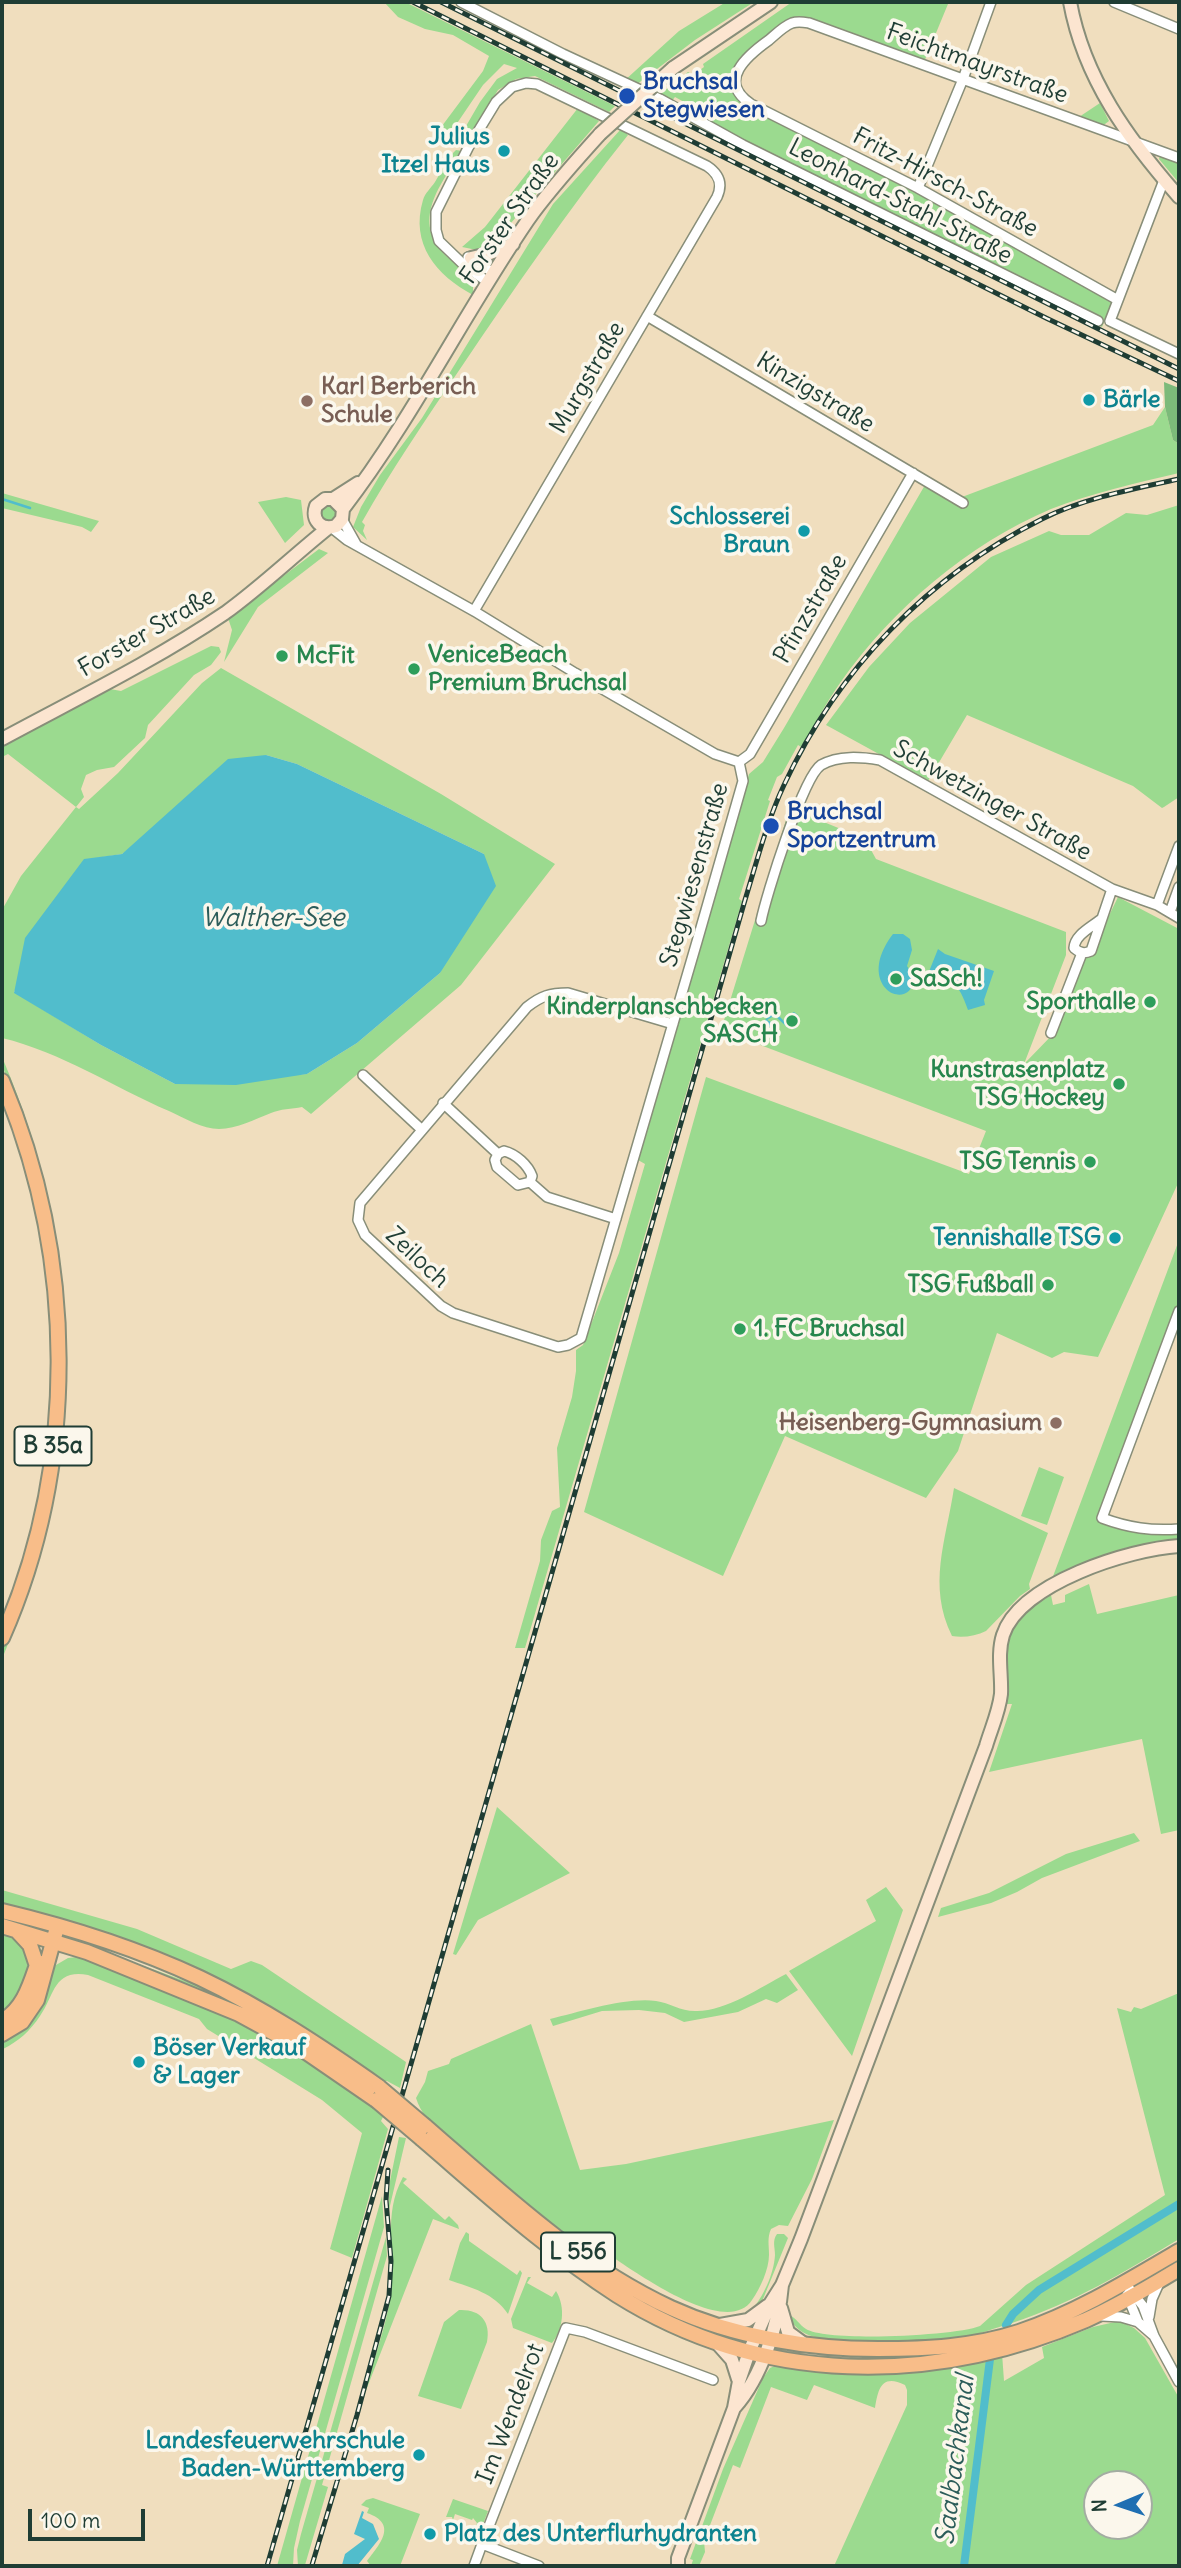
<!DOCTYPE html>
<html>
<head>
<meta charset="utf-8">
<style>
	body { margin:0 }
	#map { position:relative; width:1181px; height:2568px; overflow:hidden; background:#f0debe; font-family:Delius,sans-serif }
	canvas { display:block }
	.frame { position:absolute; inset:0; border:4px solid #1f3d34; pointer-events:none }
	.north { position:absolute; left:1083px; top:2470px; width:70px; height:70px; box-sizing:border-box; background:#fbf7ec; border:2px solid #a3ada2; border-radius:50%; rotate:268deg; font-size:19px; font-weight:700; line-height:28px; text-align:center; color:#1f3d34 }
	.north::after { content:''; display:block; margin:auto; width:24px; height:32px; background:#1f6fb2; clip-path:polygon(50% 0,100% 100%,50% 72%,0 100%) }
	.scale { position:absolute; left:28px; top:2509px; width:117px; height:32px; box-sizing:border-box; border:4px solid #1f3d34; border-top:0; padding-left:9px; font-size:21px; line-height:24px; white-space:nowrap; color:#1f3d34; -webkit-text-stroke:5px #fbf7ec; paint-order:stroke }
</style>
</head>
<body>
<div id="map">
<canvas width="1181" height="2568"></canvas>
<div class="frame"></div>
<div class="north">N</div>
<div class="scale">100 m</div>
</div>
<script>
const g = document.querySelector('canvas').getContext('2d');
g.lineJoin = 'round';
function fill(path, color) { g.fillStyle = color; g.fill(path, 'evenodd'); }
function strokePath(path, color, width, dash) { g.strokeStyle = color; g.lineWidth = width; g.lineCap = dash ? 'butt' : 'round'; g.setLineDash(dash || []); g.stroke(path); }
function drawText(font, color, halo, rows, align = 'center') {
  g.font = font + ' Delius,sans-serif'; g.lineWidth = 7; g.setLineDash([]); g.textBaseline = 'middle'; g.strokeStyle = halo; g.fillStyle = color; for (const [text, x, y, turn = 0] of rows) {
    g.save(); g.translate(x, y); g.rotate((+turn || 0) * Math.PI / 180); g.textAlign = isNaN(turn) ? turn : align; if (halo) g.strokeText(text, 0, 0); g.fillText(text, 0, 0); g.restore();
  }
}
const green = new Path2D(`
	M384,2H405L615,106L609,112L535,76L516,79L498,90L469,137L463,139L462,133L480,102L497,79L517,68L504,64L483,85L445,141L436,134L483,71L489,56L453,35L425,29L398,17Z
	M726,2H754L695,40L636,85L624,81L679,31Z
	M792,2H942L948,4L924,62L809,17C804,18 797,18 792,20C775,26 737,57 733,74L749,107L937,204L1113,301L1102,327L704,121L686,109L684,102L675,97L671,102L659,95L688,72L693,75L704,67L703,64Z
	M1100,103L1109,121L1101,127L1076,119Z
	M578,108L599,121L492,245L477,250L462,247L485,227Z
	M621,129L628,135C568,210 514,289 460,369C426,419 392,469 362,522L365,525L363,531L367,540L353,527L361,507L380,475L422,418L553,204Z
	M456,150L462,151C438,188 408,225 452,261C467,274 474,272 473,295C436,275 410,244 423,200C425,193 431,188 435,182C442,171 446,159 456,150Z
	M1160,156L1179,163V183L1159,159Z
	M1165,407L1173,440L1179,444V473C1137,483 1092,493 1051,509C968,544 892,609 840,683C826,703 814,726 801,747L798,745L782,774L777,777L768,800L770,801L739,899L742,901L525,1648H515L540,1561L541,1540L552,1511L560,1507L557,1448L572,1397L576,1371V1350L583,1345L619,1253L645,1164L638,1160L749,774L763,762L784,728L925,485L954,500L1153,425Z
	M2,493L99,521L91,532L82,527L2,508Z
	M286,497L301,500L304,525L285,543L258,502Z
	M320 513a9 9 0 1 1 18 0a9 9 0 1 1-18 0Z
	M1179,505V797L1164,807L1162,808L1133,786L967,715L928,781L826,725L869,667L910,623L991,557L1049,531L1061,535H1089L1126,513L1147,515Z
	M319,549L328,553L258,607L224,662L232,630L228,618Z
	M211,646L219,647L221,652L211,665L194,675L148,725L145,738L114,767L97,770L86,775L81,789L84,797L76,807L79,809L118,773L202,683L221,668L441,794L555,864L461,985L311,1114L302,1107C292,1109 280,1109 271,1113C255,1119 237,1129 219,1129C203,1129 184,1118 169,1111C113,1087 61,1052 2,1038V910L21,876L76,807L8,754L2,757V747L110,689L121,691ZM266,755L297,764L484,854L440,973L357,1043L307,1074L175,1084L101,1045L14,992L84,860L122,854Z
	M802,813L865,839L876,859L1066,932V955L1024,1064L1056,1031L1086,957L1101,932L1118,897L1179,929V1181L1098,1357L1064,1352L1052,1358L997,1333L958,1451L926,1498L785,1436L723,1576L584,1512L706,1077L969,1174L986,1131L721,1030L786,820Z
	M2,1057C88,1257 88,1459 2,1659V1650L34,1564L63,1322L11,1089L2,1065Z
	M1179,1240V1300L1097,1520C1125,1532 1149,1536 1179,1532V1540L1125,1548L1052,1579Z
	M1039,1467L1064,1477L1047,1525L1021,1516Z
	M954,1488L1048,1533L1029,1584L1030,1589L1020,1596L986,1631C976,1636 963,1638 952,1636C927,1585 946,1541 954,1488Z
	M1089,1584L1097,1614L1179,1595V1830L1161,1834L1142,1739L989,1772L1012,1704H1004C1005,1653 1000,1623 1051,1595L1053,1605L1065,1602V1595Z
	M497,1807L570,1873L478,1920L456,1955L453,1954Z
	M1134,1833L1140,1841L1042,1878L1017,1892L991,1903L938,1917L941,1908L989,1893L1066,1854Z
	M886,1887L903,1910L852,2056L789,1971L876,1921L866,1900Z
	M2,1890L137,1929L231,1969L251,1961L262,1965L406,2062L400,2088L387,2081H376L195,1971L2,1907Z
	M2,1934L18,1939L31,1957L26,1986L2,2019Z
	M100,1950L218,1993L275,2025L209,1994Z
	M77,1957L159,1985L268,2034L371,2103L384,2115L381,2121L388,2129L352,2258L330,2249L362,2133L322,2100L207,2029L199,2019L88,1975C53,1969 55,1995 40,2016C30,2031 19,2041 3,2049L4,2040L56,1965L68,1958Z
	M786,1974L798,1990L777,2003L766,1999L738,2012L684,2022L665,2013L639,2010L602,2011L553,2026L550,2019C580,2012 626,1997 656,2001C670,2003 682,2012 697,2011C726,2011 761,1987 786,1974Z
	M1179,1993V2239C1123,2273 1075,2302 1012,2323C995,2328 978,2335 961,2337C926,2342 888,2341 854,2340C831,2340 797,2341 789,2315C797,2318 799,2325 806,2329C827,2342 955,2336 980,2326L1026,2285L1165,2195L1117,2008L1131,2012L1134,2007L1141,2009Z
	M531,2024L580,2170L626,2164L834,2120L812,2179L788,2226L779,2225L771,2229C767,2238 769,2245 769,2255C769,2269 760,2289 752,2300C727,2339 634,2271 608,2254L604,2265C560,2232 518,2200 477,2164C455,2146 425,2126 416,2098L425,2082L428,2071L449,2064L451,2059Z
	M399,2137L406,2138L388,2214L390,2181Z
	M403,2177L407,2179L403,2183L445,2220L449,2216L458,2225L459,2229L433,2219L363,2398C372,2364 386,2328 391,2293C396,2253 382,2215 403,2177Z
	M382,2196L384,2227L300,2521L294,2548L293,2566H277Z
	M466,2232L469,2234V2241L517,2275L520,2270L522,2273L508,2314C494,2293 472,2288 449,2280L460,2243Z
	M777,2234H784L788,2238L763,2299L757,2308L751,2311C763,2297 774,2274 775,2255C775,2247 772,2241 777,2234Z
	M386,2237L387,2256L322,2485L328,2487L305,2565L307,2566H298L297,2550L301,2534Z
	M528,2277H531L527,2283L552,2297L556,2291C566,2307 563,2330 552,2343L513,2328L511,2319Z
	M459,2310C480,2309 491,2321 487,2342L461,2409L418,2396L444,2322Z
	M1119,2321L1134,2328L1145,2338L1179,2398V2566H834L907,2405V2390L905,2385C881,2373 878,2390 875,2408L814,2385L807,2400L771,2387L740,2468L733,2465L704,2541L705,2552L699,2566H691L693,2560L690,2559L723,2469L763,2378L770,2368L777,2365C861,2374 919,2379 1002,2353L1004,2381L1044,2358L1042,2347L1093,2327ZM1097,2484H1139V2526H1097Z
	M373,2498L420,2514L400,2566H371L367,2561C379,2545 399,2524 367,2513L369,2508L361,2505L366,2500Z
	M453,2499L488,2511L482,2527L475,2528L477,2523L473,2518L472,2520L455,2514L453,2520L452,2517H446Z`);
const forest = new Path2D(`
	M1164,382L1179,388V444L1173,440L1165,407Z`);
const water = new Path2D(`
	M266,755L297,764L484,854L496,886L440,973L357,1043L307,1074L236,1085L175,1084L101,1045L14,993L25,938L84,859L122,854L228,759Z
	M893,934H903L910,939L912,950L907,966L915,978C909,1015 853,986 893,934Z
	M938,949L945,954L994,971L984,1000L985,1005L968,1010C958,982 956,984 928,974Z
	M794,1012L798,1015L800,1021L795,1029L788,1028L777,1018L772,1017L767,1020L773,1023L774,1026L768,1027L765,1024V1020L771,1014H777L784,1021L786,1016Z
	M362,2511L364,2512L362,2518L373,2524L379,2539L357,2566L342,2565L345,2554L365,2539L354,2534Z`);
const stream = new Path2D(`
	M2,499L30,508`);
const canal = new Path2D(`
	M1006,2325L1013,2314L1039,2290L1179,2204
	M964,2566L990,2359`);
const street = new Path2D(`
	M461,2L563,54L660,99L743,145L1098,321
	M1114,2L1179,29
	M1164,180L1110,321L1179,354
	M918,188L963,79L991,2
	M468,257L494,273
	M1118,300L918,188L751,104C716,81 748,55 769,40C776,34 784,26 792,23C798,21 803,22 809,23L1179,158
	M647,316L963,503
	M342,519L356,544
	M332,528L347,540L474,611L575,673L715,754L739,762
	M474,611L717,197C723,184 719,174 707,166L537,84L526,83L512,87L496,102L468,148L436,212V230L439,241L465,266L488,282
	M739,762L750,754L913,473
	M1157,905L1179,846
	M1170,912L1179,887
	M1100,920C1090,928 1075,935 1074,948C1080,953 1084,954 1091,951L1112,889
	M761,921C766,896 803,777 821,765C839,755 861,757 880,760L1112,889L1157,905L1179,918
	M673,1024L568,993C550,993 541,996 527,1007L360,1203L358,1220L365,1235L441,1306L453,1313L558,1347L568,1345L581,1338C636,1153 690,967 743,781L739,762
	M1051,1033L1082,953
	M363,1075L421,1129
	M443,1103L498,1154
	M498,1154L504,1151C516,1154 528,1165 532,1176L530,1182L547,1197L616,1219
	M498,1154L495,1160L497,1167L518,1185L530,1182
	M1179,1311L1102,1518C1129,1528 1151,1531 1179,1529
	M1125,2283L1143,2306L1154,2336L1179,2382
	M1127,2295L1138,2322L1153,2335
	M1102,2316L1121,2317L1138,2322
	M1149,2317L1152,2299L1160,2281
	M474,2566L482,2544
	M539,2566L482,2544L566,2328L585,2332L713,2380`);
const secondary = new Path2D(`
	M1070,2C1084,79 1129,140 1179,197
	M673,68L771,2
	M471,258L488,254L513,244
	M333,499L343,509L342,519L336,526C321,531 311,520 316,506L325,499H333L358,483
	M343,509C413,418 463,315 528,220C550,189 575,162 600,134
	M2,739C76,699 154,661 225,613C261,587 293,556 328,528
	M781,2308L788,2332L803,2343
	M720,2325L748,2320L767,2306
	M716,2342L732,2360L738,2379
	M735,2407C761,2378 779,2324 782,2285
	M678,2566V2558L734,2408L739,2381L749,2352L770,2304L782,2285L801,2239L986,1746C991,1729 999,1712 1001,1694C1002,1675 997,1654 1003,1635C1020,1583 1130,1549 1179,1546`);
const primary = new Path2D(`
	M2,1081C76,1256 79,1463 2,1638
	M2,1911C69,1927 138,1949 200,1978C263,2008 322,2047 379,2087
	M2,1926L87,1952L239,2014L296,2045L376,2100
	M17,1931L30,1945L37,1966
	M2,2021C24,2008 30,1985 38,1962
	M2,2034L22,2022L37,2000L56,1931
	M425,2126C502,2193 578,2265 671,2308C734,2337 809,2349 878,2349C926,2349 973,2347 1019,2332C1076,2313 1128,2281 1179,2251
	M422,2139C485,2193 547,2250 617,2295C762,2386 932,2386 1086,2320C1118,2306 1149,2287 1179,2269`);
const rail = new Path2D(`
	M413,2L1046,318L1179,381
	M441,2L1179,369
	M312,2565L357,2415L389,2296L391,2261L386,2200L388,2170
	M267,2566L745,900C757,861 767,821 784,785C838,669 928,576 1042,519C1084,498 1133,489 1179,479`);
const secondaryBridge = new Path2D(`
	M600,134L673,68`);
const primaryBridge = new Path2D(`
	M379,2087L425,2126
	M376,2100L422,2139`);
const markers = [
	[627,96,9,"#1a4fb4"],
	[504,151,7,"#0f9aa8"],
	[1089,400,7,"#0f9aa8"],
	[307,401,7,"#8d6e63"],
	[804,531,7,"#0f9aa8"],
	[282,656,7,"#2e9e5b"],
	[414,669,7,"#2e9e5b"],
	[771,826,9,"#1a4fb4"],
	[896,979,7,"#2e9e5b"],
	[1150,1002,7,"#2e9e5b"],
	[792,1021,7,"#2e9e5b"],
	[1119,1084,7,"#2e9e5b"],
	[1090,1162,7,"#2e9e5b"],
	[1115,1238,7,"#0f9aa8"],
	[1048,1285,7,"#2e9e5b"],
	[740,1329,7,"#2e9e5b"],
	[1056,1423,7,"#8d6e63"],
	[139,2062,7,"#0f9aa8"],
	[419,2455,7,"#0f9aa8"],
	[430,2534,7,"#0f9aa8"]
];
const shields = [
	[53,1446,77],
	[578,2252,74]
];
const shieldNames = [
	["B 35a",53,1446],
	["L 556",578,2252]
];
const streetNames = [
	["Feichtmayrstraße",977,64,20],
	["Fritz-Hirsch-Straße",945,183,28],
	["Leonhard-Stahl-Straße",900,202,27],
	["Forster Straße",510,219,-55],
	["Murgstraße",588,378,-60],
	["Kinzigstraße",815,393,31],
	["Pfinzstraße",811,609,-60],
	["Forster Straße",147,633,-30],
	["Schwetzinger Straße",992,801,29],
	["Stegwiesenstraße",695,875,-74],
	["Zeiloch",417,1258,43],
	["Im Wendelrot",511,2414,-69]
];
const transitNames = [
	["Bruchsal",643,82],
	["Stegwiesen",643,110],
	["Bruchsal",787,812],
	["Sportzentrum",787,840]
];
const cultureNames = [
	["Julius",490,137],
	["Itzel Haus",490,165],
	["Bärle",1103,400,"left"],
	["Schlosserei",790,517],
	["Braun",790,545],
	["Tennishalle TSG",1101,1238],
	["Böser Verkauf",153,2048,"left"],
	["& Lager",153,2076,"left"],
	["Landesfeuerwehrschule",405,2441],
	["Baden-Württemberg",405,2469],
	["Platz des Unterflurhydranten",444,2534,"left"]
];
const educationNames = [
	["Karl Berberich",321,387],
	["Schule",321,415],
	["Heisenberg-Gymnasium",1042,1423,"right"]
];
const leisureNames = [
	["VeniceBeach",428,655,"left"],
	["Premium Bruchsal",428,683,"left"],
	["McFit",296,656,"left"],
	["SaSch!",910,979,"left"],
	["Sporthalle",1136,1002],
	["Kinderplanschbecken",778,1007],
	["SASCH",778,1035],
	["Kunstrasenplatz",1105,1070],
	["TSG Hockey",1105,1098],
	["TSG Tennis",1076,1162],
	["TSG Fußball",1034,1285],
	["1. FC Bruchsal",754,1329,"left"]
];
const waterNames = [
	["Walther-See",273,919],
	["Saalbachkanal",956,2460,-83]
];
fill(green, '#9bda8f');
fill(forest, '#7cba7a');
fill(water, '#51bdcc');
strokePath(stream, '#51bdcc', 2.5);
strokePath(canal, '#51bdcc', 8);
strokePath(street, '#888e79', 12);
strokePath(secondary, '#888e79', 16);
strokePath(primary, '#888e79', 18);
strokePath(street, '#fff', 9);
strokePath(secondary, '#fce5d0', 12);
strokePath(primary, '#f8bd89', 14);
strokePath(rail, '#1f3d34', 5);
strokePath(rail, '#fbf7ec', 2.5, [8]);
strokePath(secondaryBridge, '#888e79', 16, []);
strokePath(primaryBridge, '#888e79', 18, []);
strokePath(secondaryBridge, '#fce5d0', 12);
strokePath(primaryBridge, '#f8bd89', 14);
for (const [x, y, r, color] of markers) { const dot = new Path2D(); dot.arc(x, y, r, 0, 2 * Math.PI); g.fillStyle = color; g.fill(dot); strokePath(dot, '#fbf7ec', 2.5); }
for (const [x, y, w] of shields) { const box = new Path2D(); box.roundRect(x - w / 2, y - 19.5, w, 39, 5); g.fillStyle = '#fbf7ec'; g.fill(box); strokePath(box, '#1f3d34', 2); }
drawText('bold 23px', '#1f3d34', null, shieldNames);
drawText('24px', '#1f3d34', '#fbf7ec', streetNames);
drawText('bold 24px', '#164399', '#fbf7ec', transitNames, 'left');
drawText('bold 24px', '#0d838f', '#fbf7ec', cultureNames, 'right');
drawText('bold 24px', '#785e54', '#fbf7ec', educationNames, 'left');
drawText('bold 24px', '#27864d', '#fbf7ec', leisureNames, 'right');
drawText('italic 26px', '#2c5d5a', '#fbf7ec', waterNames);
</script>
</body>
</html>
